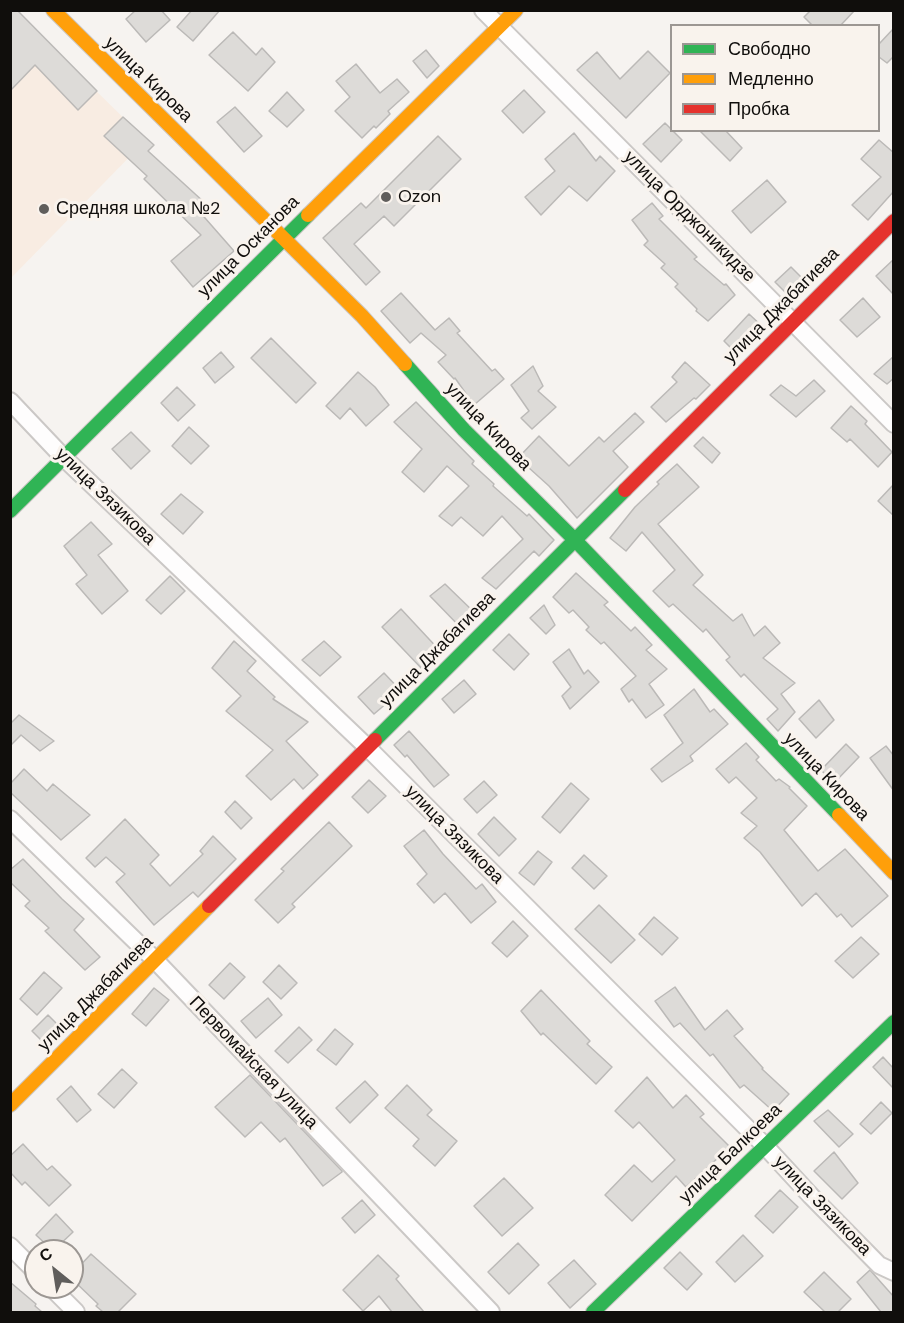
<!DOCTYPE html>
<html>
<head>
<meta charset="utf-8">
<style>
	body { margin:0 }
	#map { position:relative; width:904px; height:1323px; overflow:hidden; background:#f6f3f0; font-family:"DM Sans",sans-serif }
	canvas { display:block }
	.frame { position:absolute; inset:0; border:12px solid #100e0c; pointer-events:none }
	.legend { position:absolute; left:670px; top:24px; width:210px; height:108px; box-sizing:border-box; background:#f9f3ed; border:2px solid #9c9793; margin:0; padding:8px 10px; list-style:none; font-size:18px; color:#100e0c }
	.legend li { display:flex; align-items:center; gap:12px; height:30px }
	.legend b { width:30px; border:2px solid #9c9793 }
	.north { position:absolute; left:24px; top:1239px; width:60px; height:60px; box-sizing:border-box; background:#f9f3ed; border:2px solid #9c9793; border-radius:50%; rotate:330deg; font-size:16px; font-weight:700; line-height:24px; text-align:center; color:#100e0c }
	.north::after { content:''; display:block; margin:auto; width:21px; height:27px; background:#605e5c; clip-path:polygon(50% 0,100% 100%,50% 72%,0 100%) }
</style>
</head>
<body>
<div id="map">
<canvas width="904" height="1323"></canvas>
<div class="frame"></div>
<ul class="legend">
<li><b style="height:8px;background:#30b455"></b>Свободно</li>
<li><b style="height:8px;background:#ff9f0a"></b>Медленно</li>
<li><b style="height:8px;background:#e5322d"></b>Пробка</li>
</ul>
<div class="north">С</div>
</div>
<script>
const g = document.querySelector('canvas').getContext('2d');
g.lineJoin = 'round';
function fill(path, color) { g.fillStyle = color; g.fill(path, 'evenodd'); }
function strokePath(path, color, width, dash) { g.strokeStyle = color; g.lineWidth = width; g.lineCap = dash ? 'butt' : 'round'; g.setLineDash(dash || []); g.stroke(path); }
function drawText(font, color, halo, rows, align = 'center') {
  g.font = font + ' "DM Sans",sans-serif'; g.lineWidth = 6; g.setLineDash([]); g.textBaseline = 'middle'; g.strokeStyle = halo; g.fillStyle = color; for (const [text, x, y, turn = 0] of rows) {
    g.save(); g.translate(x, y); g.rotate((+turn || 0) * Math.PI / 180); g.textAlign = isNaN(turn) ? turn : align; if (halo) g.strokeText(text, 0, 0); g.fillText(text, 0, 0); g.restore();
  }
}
const education = new Path2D(`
	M14,10L146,140L11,278L10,11Z`);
const building = new Path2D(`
	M10,10H17L97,91L78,110L35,65L10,91Z
	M136,10H161L170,20L146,42L126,19Z
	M192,10H220L193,41L177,27Z
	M811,10H855L840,26H813L804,17Z
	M894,28V56L887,63L879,57V44Z
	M233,32L256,55L262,48L275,62L248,91L209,55Z
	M426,50L439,66L427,78L413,61Z
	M648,51L670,73L626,118L577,70L597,52L620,79Z
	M356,64L380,93L397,79L409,92L388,111L390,114L376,128L374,126L362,138L335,111L350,97L336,81Z
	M524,90L545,112L523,133L502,111Z
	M287,92L304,110L287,127L269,111Z
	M235,107L262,136L244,152L217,122Z
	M123,117L154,145L148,151L205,203L198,210L234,251L193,287L171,261L201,235L144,179L147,176L104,136Z
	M665,123L682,140L661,162L643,144Z
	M699,130H725L742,148L730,161Z
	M574,133L596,161L600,156L615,171L587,201L569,186L541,215L525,197L555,171L545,159Z
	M438,136L461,159L394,226L384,216L354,244L380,272L366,285L323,238L361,203L366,208Z
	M879,140L894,153V191L868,220L852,205L881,177L861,159Z
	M767,180L786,202L751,233L732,211Z
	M652,203L663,216L659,219L697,257L694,259L724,285L726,284L735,295L708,321L696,311L697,309L675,287L678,284L661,268L665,264L644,245L648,241L632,220Z
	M894,259V295L876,276Z
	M791,267L809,285L794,301L775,282Z
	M401,293L435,330L449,318L460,331L457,333L492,371L495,369L504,379L474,405L455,378L454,379L438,362L446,355L421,333L410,343L381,311Z
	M863,298L880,317L857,337L840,320Z
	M749,314L765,329L739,356L724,341Z
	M271,338L316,383L296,403L251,358Z
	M221,352L234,367L215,383L203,368Z
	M894,356V378L887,384L874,374Z
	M685,362L710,385L696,399L694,398L666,422L651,407L677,382L672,377Z
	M533,366L543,386L538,391L556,407L532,429L521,418L529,411L511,385Z
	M358,372L375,387L389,405L366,426L350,408L340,419L326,406Z
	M814,380L825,391L796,417L770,395L781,385L796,396Z
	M177,387L195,405L178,421L161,403Z
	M416,402L474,461L472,464L494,484L493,486L527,516L529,514L554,540L539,556L534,551L496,589L482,578L523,539L502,516L483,536L461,517L452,526L439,516L469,486L447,466L424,492L402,472L422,449L394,422Z
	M851,406L867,421L865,424L892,452L878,467L850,439L847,442L831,428Z
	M635,413L644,422L613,451L628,467L577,518L549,486L518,458L539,436L569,466L599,437L604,442Z
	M189,427L209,446L191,464L172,446Z
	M131,432L150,451L131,469L112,449Z
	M703,437L720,453L712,463L694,446Z
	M677,464L699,487L658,524L703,575L693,585L733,621L742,614L754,636L765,626L780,643L763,658L795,683L781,694L795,712L778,731L767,719L778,709L744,674L741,677L726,660L730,657L706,629L703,632L673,604L669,607L653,591L675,570L642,532L626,551L610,538L635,507L659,484L657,482Z
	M894,484V516L878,501Z
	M181,494L203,512L183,534L161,514Z
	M91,522L112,544L98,555L128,591L102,614L76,584L87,575L64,546Z
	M576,573L608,602L604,605L631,631L635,627L652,645L646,650L667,669L649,684L664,705L646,718L632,699L629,702L621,689L636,676L604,642L601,644L586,630L589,627L573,610L569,613L553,597Z
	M170,576L185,591L161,614L146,600Z
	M445,584L478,616L464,631L430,596Z
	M544,605L555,625L546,634L530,618Z
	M401,609L442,653L424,671L382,627Z
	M509,634L529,654L514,670L493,650Z
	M234,641L256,661L247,671L275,697L273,699L308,722L286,741L318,775L303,789L294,779L271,800L246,776L273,750L226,711L241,696L212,668Z
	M324,641L341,657L320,676L302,660Z
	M569,649L584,674L588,670L599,682L570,709L562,696L571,687L553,662Z
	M384,673L401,691L374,714L358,697Z
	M464,680L476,694L454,713L442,699Z
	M694,689L710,712L714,709L728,724L690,756L693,761L662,782L651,769L683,743L664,715Z
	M819,700L834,720L816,738L799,719Z
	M19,715L54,741L40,751L21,735L10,746V724Z
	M409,731L449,775L434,787L407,755L405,757L394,745Z
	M746,743L759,757L756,760L776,781L779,779L790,787L789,788L807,806L784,830L818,871L845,849L888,896L852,927L841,914L837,917L816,893L802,906L760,852L744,838L757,826L741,813L757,798L736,777L729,783L716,769Z
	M846,744L859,757L834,783L821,770Z
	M886,746L894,756V791L870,758Z
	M24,769L47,791L53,784L90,815L61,840L10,792V784Z
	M369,780L386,796L368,813L352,797Z
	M484,781L497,795L477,813L464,799Z
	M571,783L589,799L560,833L542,817Z
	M235,801L252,818L241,829L225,812Z
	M494,817L516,839L499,856L478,834Z
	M125,819L159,855L150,864L170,886L203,854L200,851L213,836L236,859L198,897L193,892L154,925L116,882L125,874L106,857L95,867L86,858Z
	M329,822L352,846L292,904L295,907L278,923L255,900L284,871L281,869Z
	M424,830L443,854L476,889L482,884L496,902L471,923L445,893L434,903L417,884L427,874L404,846Z
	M538,851L552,862L534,885L519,873Z
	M584,855L607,876L594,889L572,868Z
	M23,859L62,899L84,919L74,930L100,957L85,970L45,931L49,928L25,906L30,901L10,882V870Z
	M599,905L635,940L611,963L575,929Z
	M654,917L678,938L662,955L639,934Z
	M513,921L528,936L507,957L492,943Z
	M861,937L879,954L853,978L835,961Z
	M230,963L245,977L224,999L209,985Z
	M279,965L297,983L281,999L263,982Z
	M44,972L62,988L37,1015L20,999Z
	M675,987L705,1030L727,1010L743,1029L734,1036L763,1068L762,1069L789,1094L773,1111L744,1085L740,1088L713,1054L710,1056L680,1023L674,1027L655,1001Z
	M154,988L169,1000L146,1026L132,1014Z
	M541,990L590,1041L587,1044L612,1067L596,1084L543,1033L541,1035L521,1011Z
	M268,998L282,1015L256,1038L241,1021Z
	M48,1015L64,1031L48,1047L32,1031Z
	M299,1027L312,1040L288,1063L275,1051Z
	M335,1029L353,1044L336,1065L317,1050Z
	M883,1057L894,1069V1089L873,1067Z
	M122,1069L137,1083L114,1108L98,1094Z
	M250,1075L342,1171V1172L323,1186L285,1138L280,1142L261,1122L245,1137L215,1107Z
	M647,1077L673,1108L686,1095L704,1114L700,1117L730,1147L686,1187L676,1176L632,1221L605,1195L634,1165L652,1182L675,1160L639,1122L633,1128L615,1111Z
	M365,1081L378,1095L350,1123L336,1108Z
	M407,1085L432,1110L427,1115L457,1141L435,1166L413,1146L419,1139L385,1108Z
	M71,1086L91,1110L77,1122L57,1099Z
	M881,1102L892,1113L871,1134L860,1124Z
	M828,1110L853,1134L839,1147L814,1121Z
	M23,1144L47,1170L52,1166L71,1185L49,1206L25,1182L22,1185L10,1172V1156Z
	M834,1152L858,1183L842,1199L814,1171Z
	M504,1178L533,1208L502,1236L474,1206Z
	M780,1190L798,1207L773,1233L755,1216Z
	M362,1200L375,1215L355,1233L342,1218Z
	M56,1214L73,1232L53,1251L36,1235Z
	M743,1235L763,1256L735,1282L716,1262Z
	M518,1243L539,1265L509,1294L488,1272Z
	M680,1252L702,1274L687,1290L664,1268Z
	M91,1254L136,1294L118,1312H103L96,1306L98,1304L72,1279V1274Z
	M378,1255L399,1276L396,1279L424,1312H392L379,1296L363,1311L343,1290Z
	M574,1260L596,1284L570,1308L548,1283Z
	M870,1270L894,1297V1312H881L857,1282Z
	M824,1272L851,1299L838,1312H825L804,1292Z
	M10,1282L36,1304L35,1306L42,1312H10Z`);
const street = new Path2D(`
	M483,10L894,424
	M10,401L64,458L367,747L765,1146L811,1196L879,1265L894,1272
	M10,819L155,960L491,1312
	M10,1246L36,1272
	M51,1287L76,1312`);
const fast = new Path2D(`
	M405,364L464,430L574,539L839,815
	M10,511L308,215
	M375,740L625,490
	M593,1312L894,1022`);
const slow = new Path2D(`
	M53,10L362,316L405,364
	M308,215L516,10
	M839,815L894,873
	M10,1105L209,906`);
const jam = new Path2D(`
	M625,490L894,221
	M209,906L375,740`);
const markers = [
	[386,197,6,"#605e5c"],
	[44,209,6,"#605e5c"]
];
const streetNames = [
	["улица Кирова",148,80,44],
	["улица Орджоникидзе",689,217,45],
	["улица Осканова",249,247,-45],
	["улица Джабагиева",782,306,-45],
	["улица Кирова",488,427,46],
	["улица Зязикова",105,497,44],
	["улица Джабагиева",438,650,-45],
	["улица Кирова",826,777,46],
	["улица Зязикова",454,835,45],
	["улица Джабагиева",96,994,-45],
	["Первомайская улица",253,1063,46],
	["улица Балкоева",731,1154,-44],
	["улица Зязикова",822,1206,46]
];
const poiNames = [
	["Ozon",398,197],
	["Средняя школа №2",56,209]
];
fill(education, '#f8ece2');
fill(building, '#dddbd8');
strokePath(building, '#bbb9b7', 1.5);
strokePath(street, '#cbc8c6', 20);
strokePath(fast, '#cbc8c6', 16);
strokePath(slow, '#cbc8c6', 16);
strokePath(jam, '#cbc8c6', 16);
strokePath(street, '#fefdfd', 16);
strokePath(fast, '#30b455', 14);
strokePath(slow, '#ff9f0a', 14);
strokePath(jam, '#e5322d', 14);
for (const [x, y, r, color] of markers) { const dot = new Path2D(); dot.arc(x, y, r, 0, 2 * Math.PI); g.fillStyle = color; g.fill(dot); strokePath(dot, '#f9f3ed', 2); }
drawText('18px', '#100e0c', '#f9f3ed', streetNames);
drawText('18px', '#100e0c', '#f9f3ed', poiNames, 'left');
</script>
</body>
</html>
